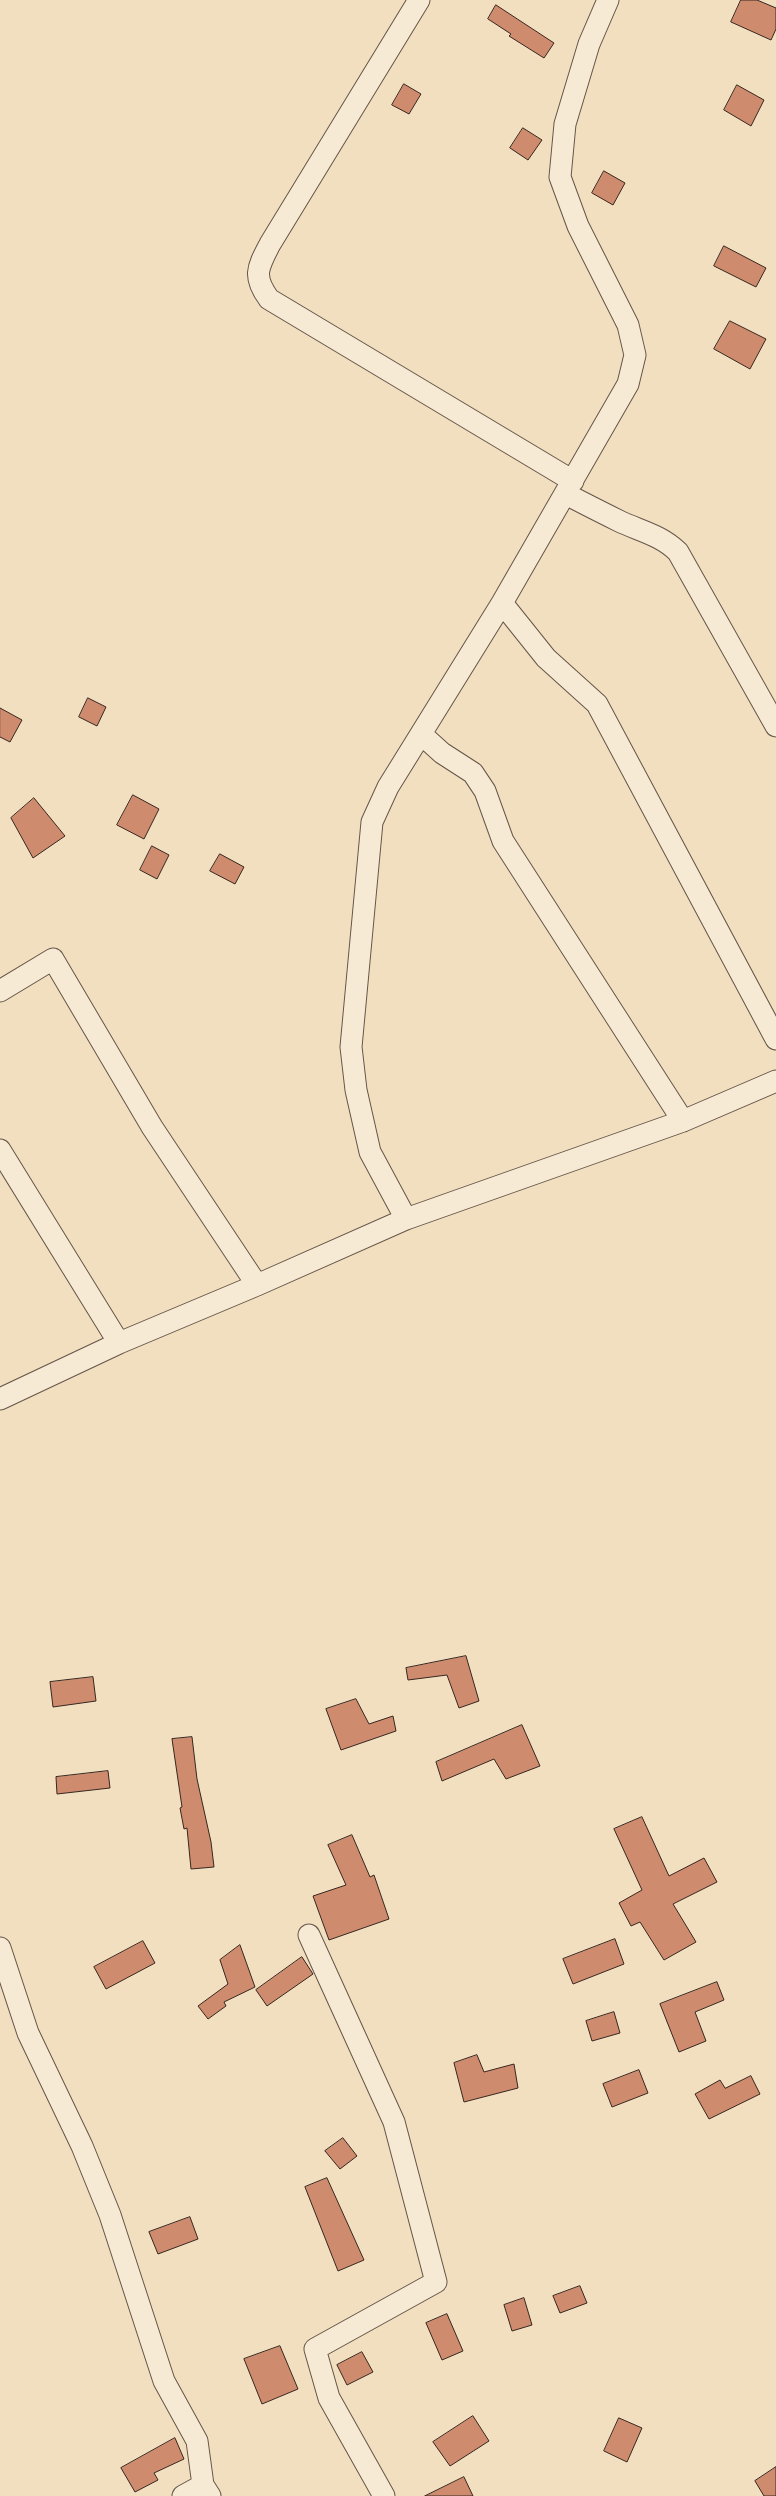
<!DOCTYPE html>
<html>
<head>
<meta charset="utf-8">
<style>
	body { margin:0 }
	canvas { display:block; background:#f1dfbf }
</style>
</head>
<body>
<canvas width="776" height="2496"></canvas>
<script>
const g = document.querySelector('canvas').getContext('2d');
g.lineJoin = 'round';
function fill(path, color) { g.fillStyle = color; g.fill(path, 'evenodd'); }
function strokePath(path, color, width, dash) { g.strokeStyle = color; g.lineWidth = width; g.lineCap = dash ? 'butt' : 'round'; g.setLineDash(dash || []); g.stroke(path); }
const building = new Path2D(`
	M741,0H757L776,8V29L771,40L731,22Z
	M496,5L554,43L544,58L509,36L511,34L488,19Z
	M404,84L421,94L409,114L392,105Z
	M737,85L764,100L751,126L724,110Z
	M523,128L542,140L528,160L510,148Z
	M604,171L625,183L613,205L592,193Z
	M724,246L766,268L756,287L714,266Z
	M730,321L766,339L750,369L714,349Z
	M88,698L106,707L97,726L79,717Z
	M0,708L22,720L10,742L0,737Z
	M133,795L159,809L144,839L117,825Z
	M34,798L65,836L33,858L11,818Z
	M152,846L169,855L157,879L140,870Z
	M220,854L244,867L235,884L210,871Z
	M466,1656L479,1701L459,1708L447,1675L408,1680L406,1668Z
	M93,1677L96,1701L53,1707L50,1682Z
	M356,1699L369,1724L393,1716L396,1731L341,1750L326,1709Z
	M522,1725L540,1766L506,1779L494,1759L442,1781L436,1762Z
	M192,1737L197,1779L211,1842L214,1867L191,1869L187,1828L184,1829L180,1808L182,1807L172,1739Z
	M108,1771L110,1788L57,1794L56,1777Z
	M642,1817L669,1876L704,1858L717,1882L673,1904L696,1942L664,1960L640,1922L631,1926L619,1903L642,1890L614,1829Z
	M352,1835L370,1877L374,1875L389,1919L329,1940L313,1896L346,1885L328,1845Z
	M615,1939L624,1964L573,1984L563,1959Z
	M143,1941L155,1963L106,1989L94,1967Z
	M240,1945L255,1987L224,2002L226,2006L208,2019L198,2006L228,1984L220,1960Z
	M302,1957L313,1974L267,2006L256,1990Z
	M717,1982L724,2000L695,2012L706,2041L679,2052L660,2004Z
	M614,2012L620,2033L592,2041L586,2021Z
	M477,2055L484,2072L514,2064L518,2088L464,2102L454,2063Z
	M639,2070L648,2093L612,2107L603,2084Z
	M751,2076L760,2094L709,2119L695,2094L720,2080L725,2088Z
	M343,2138L357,2156L340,2169L325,2151Z
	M327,2178L364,2260L338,2271L305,2187Z
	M190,2217L198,2239L158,2254L149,2232Z
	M580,2286L587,2303L560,2313L553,2296Z
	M524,2298L532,2325L512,2331L504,2305Z
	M447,2314L463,2351L442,2360L426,2323Z
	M280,2346L298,2389L262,2404L244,2359Z
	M362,2352L373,2372L347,2385L337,2365Z
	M473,2416L489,2441L450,2466L433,2442Z
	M619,2418L642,2428L627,2462L604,2451Z
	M175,2438L184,2459L154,2473L158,2480L135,2492L121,2468Z
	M776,2467V2496H764L755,2481Z
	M464,2477L473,2496H425Z`);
const street = new Path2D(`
	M419,0L270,244C258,267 252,276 269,299L573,481
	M566,494C583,503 601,512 619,521C640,531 661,535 678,552L776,726
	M502,603L546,658L597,704L776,1039
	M421,734L442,753L473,773L485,791L503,841L683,1121
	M0,991L53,959L152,1127L257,1285
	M0,1150L119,1343
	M406,1219L370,1152L356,1090L351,1047L372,822L388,787L502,603L628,384L635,355L628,325L578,226L560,177L565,124L589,44L608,0
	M0,1399L119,1343L257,1285L406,1219L683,1121L776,1081
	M309,1935L394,2122L436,2282L315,2349L329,2398L384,2496
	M0,1948L28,2033L82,2146L110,2215L164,2381L197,2441L203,2485L210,2496
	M183,2496L203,2485`);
fill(building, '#cf8b6e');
strokePath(building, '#372720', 1);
strokePath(street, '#665548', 23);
strokePath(street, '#f6ead5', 21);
</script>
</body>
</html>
